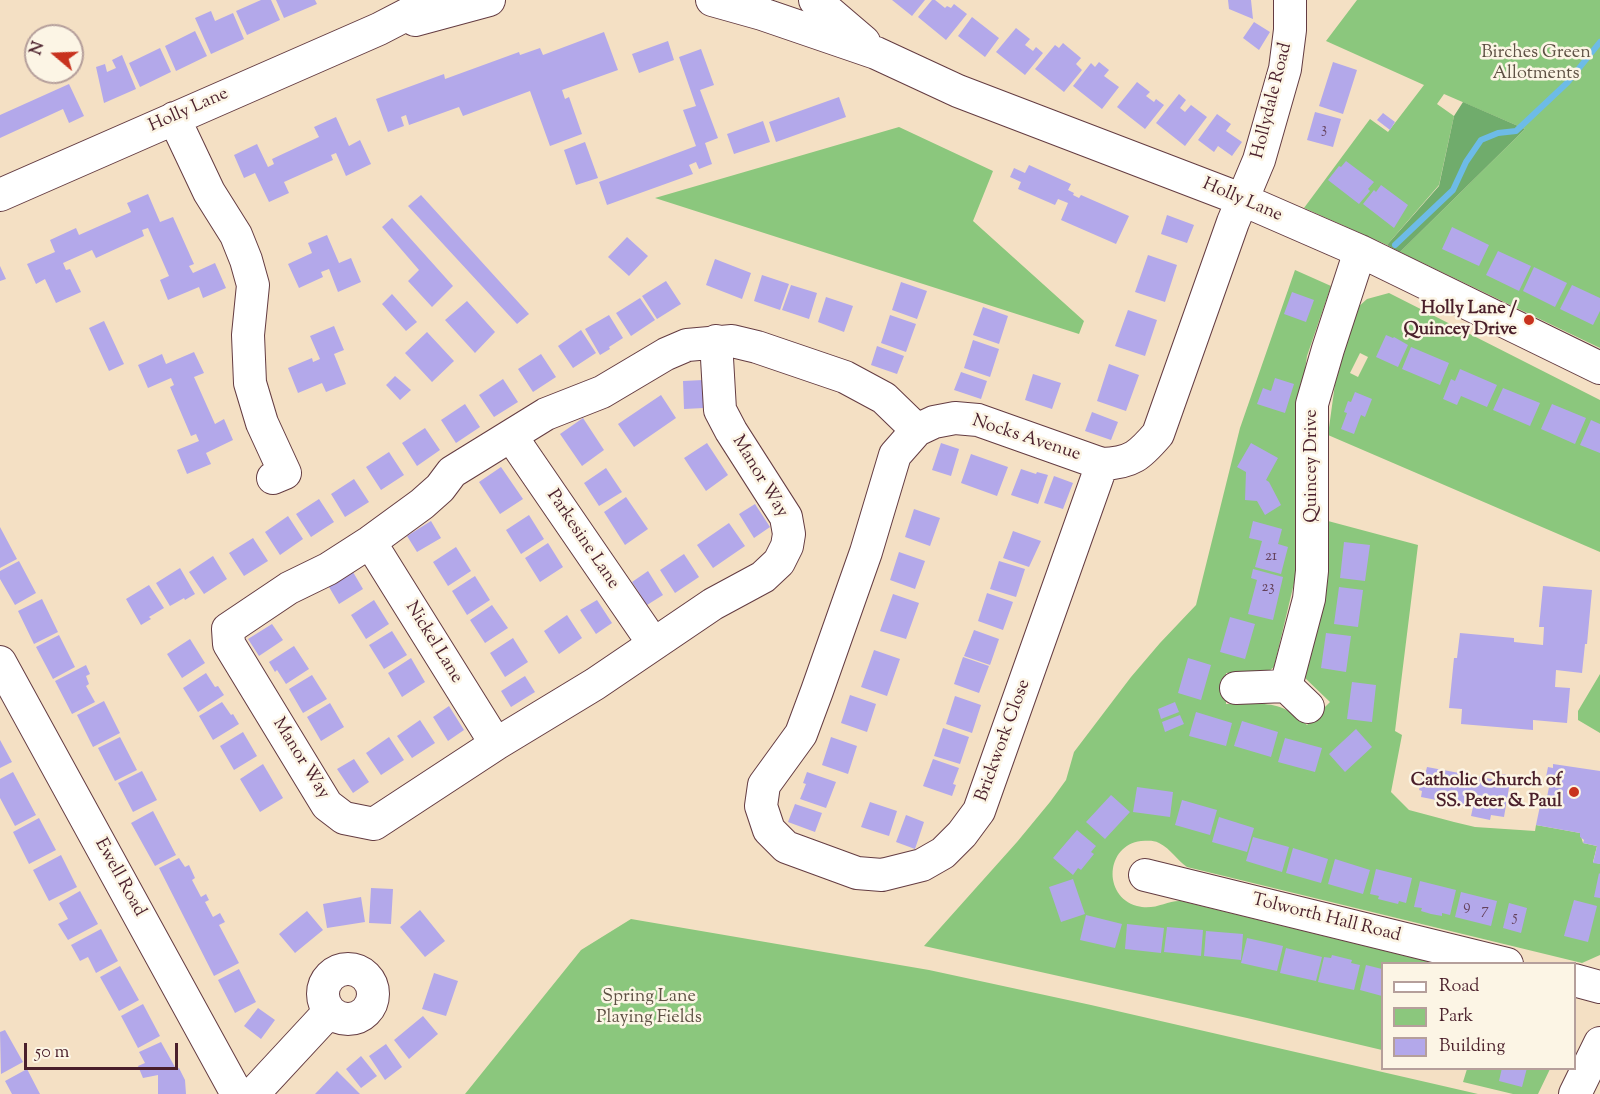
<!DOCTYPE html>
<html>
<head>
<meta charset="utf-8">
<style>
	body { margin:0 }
	#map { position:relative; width:1600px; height:1094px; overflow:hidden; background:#f4e0c4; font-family:"Sorts Mill Goudy",serif }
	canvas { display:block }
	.legend { position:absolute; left:1381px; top:962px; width:195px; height:108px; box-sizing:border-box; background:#fcf5e5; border:2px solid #b59f9b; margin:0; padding:8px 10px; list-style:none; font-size:18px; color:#4a1f2b }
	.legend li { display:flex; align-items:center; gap:12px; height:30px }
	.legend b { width:30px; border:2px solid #b59f9b }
	.north { position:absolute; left:24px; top:24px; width:60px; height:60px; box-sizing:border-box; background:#fcf5e5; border:2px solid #b59f9b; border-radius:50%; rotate:289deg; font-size:16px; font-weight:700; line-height:24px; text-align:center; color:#4a1f2b }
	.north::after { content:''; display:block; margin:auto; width:21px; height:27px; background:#c8321e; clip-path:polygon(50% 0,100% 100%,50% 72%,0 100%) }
	.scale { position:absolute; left:24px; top:1043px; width:154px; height:27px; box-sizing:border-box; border:3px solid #4a1f2b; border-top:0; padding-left:8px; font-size:18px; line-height:21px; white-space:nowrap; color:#4a1f2b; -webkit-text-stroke:4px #fcf5e5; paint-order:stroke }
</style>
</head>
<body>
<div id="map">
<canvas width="1600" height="1094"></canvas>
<ul class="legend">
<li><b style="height:8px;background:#fff"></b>Road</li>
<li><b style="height:16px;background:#8bc77d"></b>Park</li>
<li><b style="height:16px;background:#b3a8ea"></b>Building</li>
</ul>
<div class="north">N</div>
<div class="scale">50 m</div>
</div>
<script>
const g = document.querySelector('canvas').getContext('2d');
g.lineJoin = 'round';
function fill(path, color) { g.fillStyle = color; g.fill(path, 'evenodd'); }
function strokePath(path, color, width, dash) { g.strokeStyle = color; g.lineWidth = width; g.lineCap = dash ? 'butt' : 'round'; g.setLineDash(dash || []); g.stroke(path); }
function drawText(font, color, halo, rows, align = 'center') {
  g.font = font + ' "Sorts Mill Goudy",serif'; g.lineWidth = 5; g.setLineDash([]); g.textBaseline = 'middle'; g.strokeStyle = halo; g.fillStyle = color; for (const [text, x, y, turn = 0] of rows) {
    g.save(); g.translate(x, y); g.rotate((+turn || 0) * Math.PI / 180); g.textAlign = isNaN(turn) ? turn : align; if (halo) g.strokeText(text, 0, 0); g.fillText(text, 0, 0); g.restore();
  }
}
const green = new Path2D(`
	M1357,0H1600V348L1400,252L1525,129L1444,94L1437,104L1454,116L1439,185L1387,245L1304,208L1370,119L1388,132L1424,85L1326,41Z
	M899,127L993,171L973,221L1084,321L1079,334L655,198Z
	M1295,270L1331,286L1307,356L1295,437L1297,552L1295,579L1274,667L1268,672L1226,673V704C1262,705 1279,698 1307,725L1330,702L1305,678L1323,603L1328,558V521L1418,545L1395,731L1402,735L1391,792L1409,810L1454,822L1475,827L1535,831L1536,825L1580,833L1583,843L1597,846L1593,862L1600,864V955L1582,963L1187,867C1177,860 1171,849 1159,843C1153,840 1148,841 1141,841C1106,845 1102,896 1137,906C1155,911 1167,900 1181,901L1434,963L1382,964V1050L1247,1018L924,946L1017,842L1050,802L1066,780L1074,752L1131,677L1160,643L1196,605L1240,428Z
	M1389,293L1600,400V552L1328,435L1335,384L1357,308L1367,299ZM1360,353L1368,357L1358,377L1350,373Z
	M1600,674V733L1578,720V711Z
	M631,919L929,970L1091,1005L1478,1094H465L581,950Z
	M1467,1069H1550L1538,1094H1513L1463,1082Z`);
const forest = new Path2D(`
	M1463,102L1525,129L1400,252L1387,245L1439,186L1454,116Z`);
const stream = new Path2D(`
	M1395,245L1453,190L1466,162L1481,140L1498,133L1516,131L1568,82L1600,42`);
const building = new Path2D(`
	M261,0H271L280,20L247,35L236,11Z
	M276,0H315L317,4L284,18Z
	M892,0H925L912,16Z
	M932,0H935L945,8L947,6L951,8L954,4L967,14L946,40L918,17Z
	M1228,0H1251L1253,19L1229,9Z
	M211,11L215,21L233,13L244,39L211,54L195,18Z
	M972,17L999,38L985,57L958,36Z
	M1254,22L1270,32L1259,50L1243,38Z
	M1016,28L1030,39L1025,45L1033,51L1036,47L1043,53L1025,75L996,52Z
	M195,31L207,56L176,71L165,46Z
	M604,32L618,70L562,90L565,99L569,97L582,134L550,146L530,91L463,116L459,107L409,125L406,115L401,117L404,126L388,132L376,99L444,74L445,79L519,52L520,55L540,48L543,55Z
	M668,41L674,60L639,73L632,54Z
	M1063,43L1081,58L1076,64L1082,70L1064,92L1035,69L1055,45L1059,48Z
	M160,48L171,72L140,87L129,63Z
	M701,49L714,85L700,90L718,138L705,143L712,164L699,169L696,162L689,165L693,174L607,205L599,182L696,146L683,110L696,106L679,57Z
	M122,55L136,89L104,103L96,67L105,64L107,72L116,68L112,60Z
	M1099,62L1109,70L1104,76L1119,87L1102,109L1073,86L1091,63L1095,67Z
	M1333,62L1357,70L1343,114L1319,106Z
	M1137,82L1150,92L1146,96L1154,102L1156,99L1164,105L1145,129L1117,107Z
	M69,84L84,116L69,123L63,109L0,138V115Z
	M1179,94L1186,100L1180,108L1185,112L1191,105L1207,117L1185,146L1156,123Z
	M839,97L846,117L776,142L769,122Z
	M1315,112L1341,119L1333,147L1307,140Z
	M1383,113L1395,122L1390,130L1377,120Z
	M1217,114L1231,124L1226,131L1242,142L1232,156L1218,146L1214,152L1198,140Z
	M336,117L349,146L360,140L371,164L346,176L336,153L331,155L333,160L284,182L289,193L269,202L255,173L244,178L234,155L257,144L268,167L274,164L272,159L319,137L314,127Z
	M763,121L770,142L734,154L727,134Z
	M585,142L598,178L576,185L564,150Z
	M1346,161L1374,182L1368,189L1370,191L1359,204L1328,180L1339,166L1341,167Z
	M1029,165L1071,184L1068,190L1074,193L1073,195L1079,198L1081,195L1129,216L1116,244L1061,220L1068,203L1058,199L1055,205L1018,189L1021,182L1010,177L1014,168L1025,173Z
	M1381,185L1408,205L1394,228L1363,204L1374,190L1376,192Z
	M148,194L160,222L173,217L194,264L189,266L193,273L215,263L226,288L203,298L199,287L168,300L160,280L169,276L148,228L142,230L144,236L96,258L92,250L63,263L66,270L70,269L81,292L56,303L45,279L36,284L27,264L55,252L50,240L76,228L79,235L131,212L127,203Z
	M421,195L529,314L517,324L408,206Z
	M1167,215L1194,225L1187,243L1161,234Z
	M392,218L453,286L432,307L408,281L419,270L382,227Z
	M1452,227L1489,245L1479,266L1442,249Z
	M327,235L339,263L351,258L361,282L338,292L329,269L321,272L323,277L299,288L288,264L312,253L308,243Z
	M627,237L648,256L629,276L608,257Z
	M1498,251L1531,266L1519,291L1486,275Z
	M1148,255L1177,265L1165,302L1135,292Z
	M715,259L751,273L742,299L706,285Z
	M0,266L6,279L0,281Z
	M1534,267L1567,283L1555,307L1523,291Z
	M762,275L789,284L780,310L754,301Z
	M666,281L681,304L657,319L642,296Z
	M901,282L927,291L917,319L892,310Z
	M791,285L817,293L809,319L782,310Z
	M1572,285L1600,298V311L1593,325L1560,309Z
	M1292,292L1314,300L1306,322L1284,314Z
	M392,294L417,322L406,331L382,304Z
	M826,297L853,306L844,332L818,322Z
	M640,298L655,320L631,336L616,313Z
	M467,301L495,332L475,353L445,320Z
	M983,307L1008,316L999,344L973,335Z
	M1128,310L1157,320L1145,356L1115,346Z
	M609,315L623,338L609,347L610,349L600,355L585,329Z
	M890,315L916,324L906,352L881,343Z
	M104,321L124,364L109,371L89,328Z
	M334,326L344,350L334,354L346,384L326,392L322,383L298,393L288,368L312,358L313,362L320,359L310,336Z
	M581,330L596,353L573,368L558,346Z
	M427,332L454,361L432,382L405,353Z
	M1386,335L1393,338L1394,337L1408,345L1398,367L1376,357Z
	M973,340L999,349L990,377L964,368Z
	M877,346L904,356L897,374L871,365Z
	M1411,347L1449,363L1440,385L1402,369Z
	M194,352L204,373L194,377L215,424L224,419L233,440L206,453L211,464L187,474L177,450L199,441L196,434L191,436L170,387L174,385L171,378L148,388L138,365L162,354L166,364Z
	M541,354L556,377L533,392L518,369Z
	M1109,364L1139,375L1126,411L1097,401Z
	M1460,369L1497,385L1487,407L1461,396L1457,405L1443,399L1451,379L1455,381Z
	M961,372L987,381L981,399L954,390Z
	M1033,374L1061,383L1052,409L1025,400Z
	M395,376L411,390L400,400L386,385Z
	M1275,378L1294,384L1285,413L1257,404L1263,388L1271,391Z
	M503,379L518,402L494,417L479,395Z
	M703,380L704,408L684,409L683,381Z
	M1503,388L1540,403L1530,426L1493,410Z
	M1355,392L1372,399L1365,417L1361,415L1354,434L1341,429L1347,413L1344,412L1348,401L1351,402Z
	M661,395L676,418L634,447L618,424Z
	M465,404L480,427L456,443L441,420Z
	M1552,404L1586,418L1575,444L1541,429Z
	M1092,412L1118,422L1111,440L1085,431Z
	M583,418L604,450L582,466L560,434Z
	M1591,420L1600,424V453L1580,445Z
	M425,428L440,450L417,466L402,443Z
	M707,443L728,475L706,491L684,458Z
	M941,443L959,449L951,476L932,470Z
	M1251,443L1278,458L1266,480L1269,482L1281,505L1265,515L1257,501L1245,500L1246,472L1237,467Z
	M389,452L404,475L381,490L366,467Z
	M971,454L1008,467L997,496L961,483Z
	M501,467L523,499L500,514L479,482Z
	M606,468L622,492L599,506L584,483Z
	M1021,469L1036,474L1037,472L1048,475L1038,504L1011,495Z
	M1054,476L1073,483L1063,509L1044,503Z
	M354,479L369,502L345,517L331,494Z
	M626,497L648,529L625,545L604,512Z
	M319,499L334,522L311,537L296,514Z
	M755,504L770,527L754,538L739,514Z
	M914,509L940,518L930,546L905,537Z
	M529,515L544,539L521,554L506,530Z
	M288,516L303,539L280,555L265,532Z
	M431,521L441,538L417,552L407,536Z
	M1253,521L1282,529L1278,544L1288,547L1281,574L1255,567L1262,541L1249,538Z
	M729,523L745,546L713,568L697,545Z
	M0,527L17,559L0,568Z
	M1013,531L1041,541L1029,567L1003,558Z
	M253,538L268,561L244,576L229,553Z
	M1344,542L1370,545L1365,581L1340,578Z
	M548,543L563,567L540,582L525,558Z
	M456,547L471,571L448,586L433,562Z
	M899,552L925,561L915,589L890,580Z
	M684,554L699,577L675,593L660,570Z
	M213,556L227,579L204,594L189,572Z
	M19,561L36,593L15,605L0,579V571Z
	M999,561L1025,569L1016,597L990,589Z
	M180,568L195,594L185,600L184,598L170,606L156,583Z
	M1253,569L1283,577L1273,620L1248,614L1257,580L1251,578Z
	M648,571L663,595L647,605L632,582Z
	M353,572L363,589L339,604L329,587Z
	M475,576L490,600L467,615L452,591Z
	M149,585L164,608L149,617L151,619L141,625L126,599Z
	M1543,586L1592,590L1587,644H1585L1582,673L1556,670L1555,687L1570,688L1567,723L1533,720V730L1461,724L1462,709L1449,708L1454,658H1457L1460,633L1514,638V642L1543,645L1544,627H1539Z
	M1339,587L1363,590L1358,627L1334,624Z
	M987,593L1013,602L1003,630L978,621Z
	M893,594L919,603L906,639L880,631Z
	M42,599L58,632L34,644L18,611Z
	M374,600L389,624L366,639L351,615Z
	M597,600L612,623L596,634L580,610Z
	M492,605L508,628L485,643L470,620Z
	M567,615L582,638L559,654L544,631Z
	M1230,617L1255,624L1245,659L1220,652Z
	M272,624L283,640L259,656L248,639Z
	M974,630L999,639L990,665L964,656Z
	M392,631L407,655L384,669L369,645Z
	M1326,633L1351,636L1346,672L1321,668Z
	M59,635L75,667L53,679L36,647Z
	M513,638L528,662L505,677L490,653Z
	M190,639L205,663L182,678L167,654Z
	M294,646L309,669L286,684L277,670L275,672L269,662Z
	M874,650L900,659L887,696L861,687Z
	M963,657L989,666L979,693L954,684Z
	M411,658L425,682L402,697L388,673Z
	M1188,658L1211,665L1201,700L1178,693Z
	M86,665L90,674L86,676L89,684L86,686L95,702L72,714L55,681Z
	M206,673L215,687L218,686L224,695L198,712L183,688Z
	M312,675L327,699L303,713L289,689Z
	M525,676L535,692L511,707L501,691Z
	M1352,682L1376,685L1372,722L1347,719Z
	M850,695L876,704L867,732L841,723Z
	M955,696L981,705L972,733L946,724Z
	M104,701L120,733L93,747L77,715Z
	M222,702L231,715L233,714L239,724L213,740L199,716Z
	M1175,702L1179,712L1161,719L1158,709Z
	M330,703L344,727L321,741L307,717Z
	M449,706L464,730L448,741L433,717Z
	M1196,712L1232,723L1226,746L1189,736Z
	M1180,715L1184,724L1165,732L1162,722Z
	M420,720L435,743L412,758L397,736Z
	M1242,721L1278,732L1271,757L1234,746Z
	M943,728L969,737L960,764L934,756Z
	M1356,729L1372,747L1345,772L1329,754Z
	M243,732L257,756L234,770L220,746Z
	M120,737L137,770L115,781L98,748Z
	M389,737L404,760L381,775L366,753Z
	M831,737L857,746L848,774L822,765Z
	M1285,738L1322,748L1315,772L1278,762Z
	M0,740L12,762L0,768Z
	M354,759L369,782L353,793L337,769Z
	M933,759L959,768L953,784L956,785L952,796L923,786Z
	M263,764L283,798L260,812L240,779Z
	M1553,764L1600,771V864L1593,863L1597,846L1583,843L1584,840L1580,837V833L1536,825L1540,806L1545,807L1551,777H1546L1548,767L1553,768Z
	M1427,767L1497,780L1498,773L1511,776L1504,817L1491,815L1490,820L1471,816L1473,807L1421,797L1422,791L1419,790L1422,775H1425Z
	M142,771L157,800L133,812L118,783Z
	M13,772L36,815L15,826L0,798V779Z
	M807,772L836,782L826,808L800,799L806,784L803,783Z
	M1137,787L1173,792L1170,817L1133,812Z
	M1111,795L1130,812L1105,839L1086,822Z
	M1182,800L1217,810L1210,835L1175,825Z
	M870,802L897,811L889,836L861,827Z
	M795,804L822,813L815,832L788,822Z
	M153,811L176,855L155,866L131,823Z
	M906,815L924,822L915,849L896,842Z
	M1219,817L1254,828L1247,852L1212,842Z
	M39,818L56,850L29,864L13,832Z
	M1077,830L1096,846L1091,852L1094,854L1081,870L1078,868L1073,875L1053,858Z
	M1253,837L1289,847L1282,872L1246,861Z
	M1293,848L1328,859L1321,883L1286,873Z
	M61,855L77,887L49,901L33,870Z
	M179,858L185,867L189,865L195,878L192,880L201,897L206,894L209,900L205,902L213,917L220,913L225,922L219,925L239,963L214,976L159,868Z
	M1335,859L1370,870L1363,894L1328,884Z
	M1376,869L1412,878L1406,903L1399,901L1398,904L1378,899L1379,896L1370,894Z
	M1599,873L1600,874V898L1594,897Z
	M1073,879L1085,914L1061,922L1049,887Z
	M1420,881L1456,890L1450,915L1442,913V916L1431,914L1421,911L1422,908L1414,907Z
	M371,888L393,889L391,924L369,923Z
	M80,891L98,924L68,940L58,924L68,919L59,903Z
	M1461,892L1497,901L1491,926L1455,917Z
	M361,897L365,922L327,928L323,904Z
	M1574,900L1597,906L1588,942L1564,936Z
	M1509,903L1527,908L1521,933L1503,928Z
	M420,910L445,941L425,957L400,927Z
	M307,911L323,930L295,953L279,934Z
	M1086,915L1122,924L1115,948L1080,940Z
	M1127,924L1164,928L1161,953L1125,949Z
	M1167,927L1203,930L1201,956L1164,952Z
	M101,929L118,961L96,973L88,957L80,961L71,945Z
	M1206,931L1243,934L1241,960L1204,956Z
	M1247,938L1283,946L1277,971L1241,963Z
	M1286,948L1322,957L1316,981L1280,973Z
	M1332,955L1352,960L1351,963L1360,965L1354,990L1318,982L1324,957L1331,958Z
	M1366,965L1382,969V996L1360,990Z
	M120,966L139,1000L119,1011L100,977Z
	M239,969L256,1002L235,1013L218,980Z
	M434,973L458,981L446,1016L422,1009Z
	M143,1004L160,1036L138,1048L121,1016Z
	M258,1008L275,1020L261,1039L244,1026Z
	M423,1016L438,1034L409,1059L394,1040Z
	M5,1030L23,1062L1,1074L0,1032Z
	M161,1042L176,1069L179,1068L185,1080L186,1094H158V1075L143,1078L138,1066L145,1063L139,1052Z
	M386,1044L402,1067L385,1080L369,1056Z
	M361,1056L377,1076L361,1088L346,1069Z
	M1502,1068H1527L1522,1087L1499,1081Z
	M27,1069L40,1094H12L5,1081Z
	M337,1071L360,1094H315Z`);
const minor = new Path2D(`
	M712,0L762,14L876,53L958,91L1243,200L1360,251L1600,368
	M815,0L864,42
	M415,20L489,0
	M174,118L209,192L236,235L246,260L253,285L248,335L250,383L262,423L285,473L273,478
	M0,195L379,29L435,0
	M716,341L720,410L731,431L786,517L789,534L787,546L779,562L763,577L713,604L595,684L496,744L374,824L344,818L327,805L229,644L228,629L289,588L328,569L370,542L422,504L440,488L452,472L546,414L602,392L666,354L687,345L732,341L757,347L845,377L884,398L917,430
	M511,436L653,643
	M1102,464L979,811L962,834L943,853L922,865L882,875L857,873L786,847L769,830L761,806L764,785L801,734L817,691L866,552L895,455L917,430L934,422L955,418L978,420L1102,464C1132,463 1140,455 1158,434L1233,222L1259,160L1285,69L1290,30V0
	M370,542L496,744
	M0,662L237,1094
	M1286,686L1309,599L1312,571V404L1328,349L1360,251
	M1236,688L1286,686L1308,707
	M1145,875L1507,964
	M323 994a25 25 0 1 1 50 0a25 25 0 1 1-50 0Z
	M1574,980L1600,987
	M253,1094L329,1012
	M1575,1094L1600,1043`);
const markers = [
	[1529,320,6,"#c8321e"],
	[1574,792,6,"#c8321e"]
];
const numberNames = [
	["3",1324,130],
	["21",1271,557],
	["23",1268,588],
	["9",1467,907],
	["7",1485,911],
	["5",1515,918]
];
const parkNames = [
	["Birches Green",1536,54],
	["Allotments",1536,75],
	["Spring Lane",649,998],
	["Playing Fields",649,1019]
];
const streetNames = [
	["Hollydale Road",1273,101,-76],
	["Holly Lane",189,111,-24],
	["Holly Lane",1242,201,23],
	["Nocks Avenue",1026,439,18],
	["Quincey Drive",1313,466,-90],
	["Manor Way",759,477,59],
	["Parkesine Lane",582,540,56],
	["Nickel Lane",433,643,58],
	["Brickwork Close",1004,741,-70],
	["Manor Way",300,759,58],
	["Ewell Road",119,878,61],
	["Tolworth Hall Road",1326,919,14]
];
const poiNames = [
	["Holly Lane /",1517,310],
	["Quincey Drive",1517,331],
	["Catholic Church of",1562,782],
	["SS. Peter & Paul",1562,803]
];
fill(green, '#8bc77d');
fill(forest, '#70ac6c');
strokePath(stream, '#6dbbe7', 6);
fill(building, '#b3a8ea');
strokePath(minor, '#643c42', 34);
strokePath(minor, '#fff', 32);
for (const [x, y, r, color] of markers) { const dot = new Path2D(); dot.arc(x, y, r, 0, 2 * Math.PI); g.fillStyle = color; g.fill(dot); strokePath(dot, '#fcf5e5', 2); }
drawText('15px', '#64415b', null, numberNames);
drawText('18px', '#5e5144', '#fcf5e5', parkNames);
drawText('18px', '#4a1f2b', '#fcf5e5', streetNames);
drawText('bold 18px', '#4a1f2b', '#fcf5e5', poiNames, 'right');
</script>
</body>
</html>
